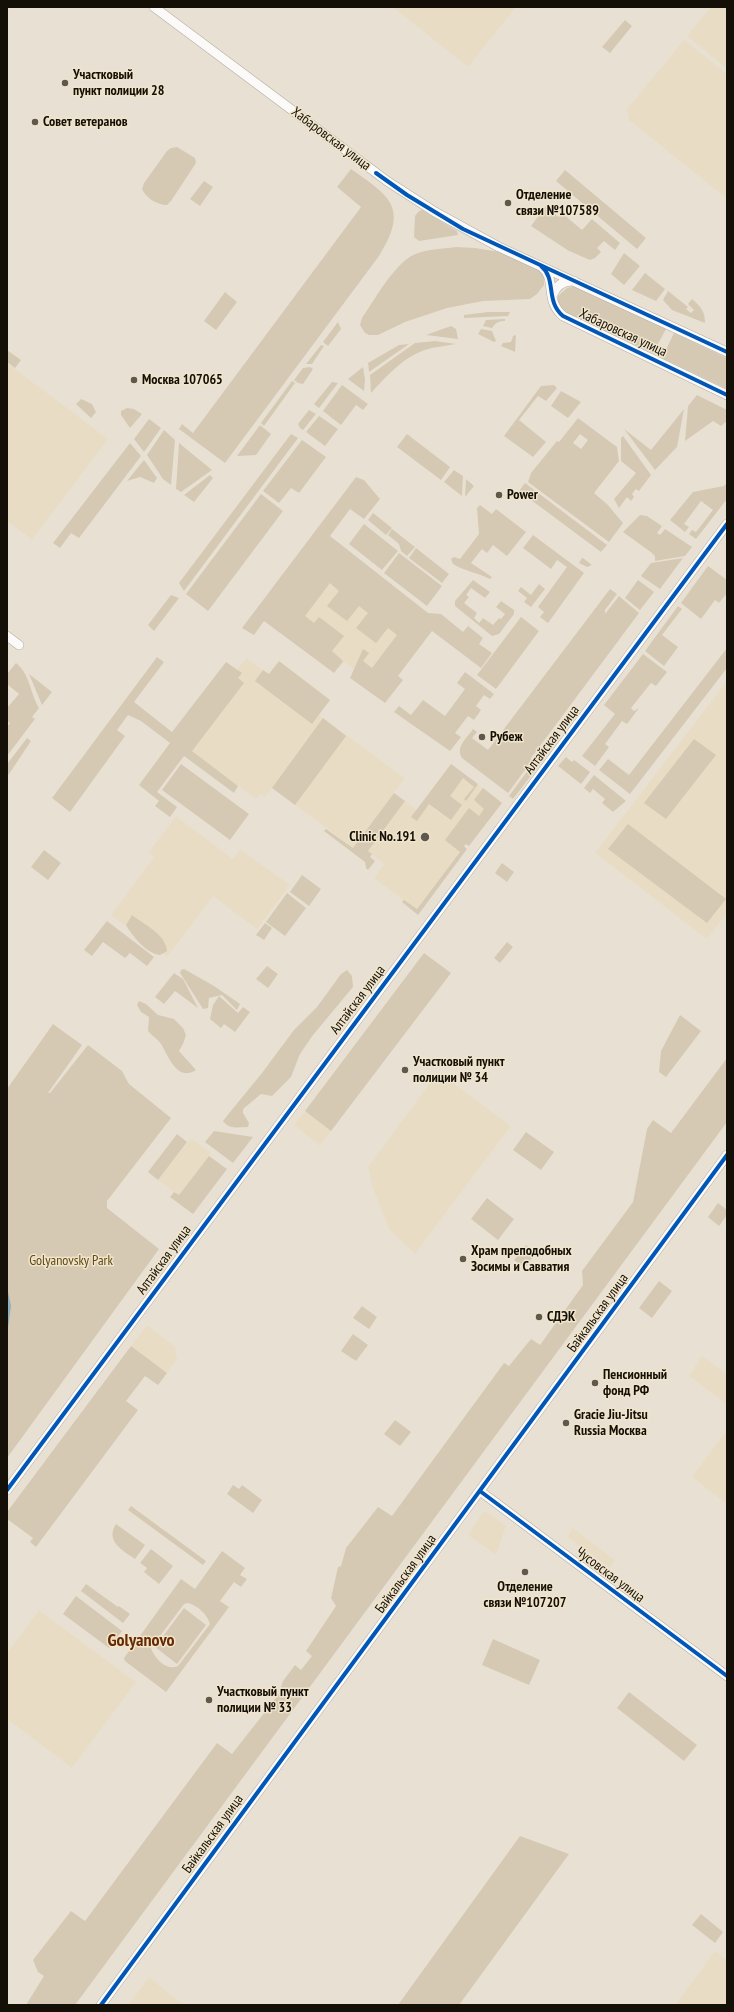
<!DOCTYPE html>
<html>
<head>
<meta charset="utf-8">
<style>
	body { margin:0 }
	#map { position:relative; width:734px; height:2012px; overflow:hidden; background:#e8e1d3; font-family:"PT Sans Narrow",sans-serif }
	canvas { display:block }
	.frame { position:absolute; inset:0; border:8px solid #140f07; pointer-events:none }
</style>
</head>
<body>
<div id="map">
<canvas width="734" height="2012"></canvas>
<div class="frame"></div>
</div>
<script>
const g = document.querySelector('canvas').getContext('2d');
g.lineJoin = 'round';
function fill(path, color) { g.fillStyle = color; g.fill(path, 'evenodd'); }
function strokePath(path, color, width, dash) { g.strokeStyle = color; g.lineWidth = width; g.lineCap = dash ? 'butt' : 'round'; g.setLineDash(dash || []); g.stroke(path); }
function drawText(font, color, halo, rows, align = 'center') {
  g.font = font + ' "PT Sans Narrow",sans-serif'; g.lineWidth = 3; g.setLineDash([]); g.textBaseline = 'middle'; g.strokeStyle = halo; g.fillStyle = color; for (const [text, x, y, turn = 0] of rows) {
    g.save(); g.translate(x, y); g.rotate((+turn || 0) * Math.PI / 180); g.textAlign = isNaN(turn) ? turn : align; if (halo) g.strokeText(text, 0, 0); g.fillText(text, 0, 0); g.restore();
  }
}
const built = new Path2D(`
	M393,7H516L468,67Z
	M711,7H727V69L687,36Z
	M684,40L727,74V194L725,197L629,120L627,109Z
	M7,363L108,439L32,540L7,521Z
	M328,536L428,613L374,684L344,662L339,669L269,616Z
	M246,658L268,674L279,661L330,700L319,715L405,778L353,848L272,788L265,797L260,794L256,799L181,743Z
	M727,681V913L707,939L595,853Z
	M461,772L499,800L416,910L374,878L384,864L368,851L405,801L417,810L427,796Z
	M176,816L233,859L240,849L290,885L257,929L213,896L167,957L111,915L154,857L149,852Z
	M438,1072L511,1126L415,1254L389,1229L372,1186L368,1167Z
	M305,1111L331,1131L320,1146L294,1125Z
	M191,1138L211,1153L179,1195L158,1180Z
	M147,1325L175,1347L177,1359L167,1373L131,1346Z
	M702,1356L727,1374L726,1404L689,1376Z
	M727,1430V1504L692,1477Z
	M484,1511L506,1526L496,1555L468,1535Z
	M573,1528L615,1560L610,1568L567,1537Z
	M39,1610L136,1682L72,1768L7,1719V1653Z
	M715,1951L727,1960V2005H675Z
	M149,1977L166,1991L185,2005H128Z`);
const green = new Path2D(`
	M625,20L632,26L610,53L602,47Z
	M177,147L195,158L196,163L171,201L167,205C157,205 146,198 142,189L144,183L167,151L171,148Z
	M351,169C391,197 409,208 379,256L225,463L179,429L182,424L193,433L361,207L337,187Z
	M565,170L646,238L637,249L556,181Z
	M204,181L213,187L200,206L190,199Z
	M546,206L558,217L562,213L582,230L592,219L620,243L615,250L604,241L597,248L601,252L595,258L590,260L569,251L531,226Z
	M422,210L457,231L458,235L419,241L414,237L415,216L419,211Z
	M456,247L475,248L500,252L539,270L544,276V285L537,294L530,299L483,301L447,308L405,322L378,335H369L365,333L360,325L362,318C375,299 393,266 413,255C426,249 442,249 456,247Z
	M624,253L640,266L624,285L611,274Z
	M645,273L665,289L656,301L632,290Z
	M574,286L666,329L653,353L565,313L558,303V296L567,288Z
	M668,291L688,307L686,309L691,313L694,310L688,304L692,299C701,307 705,311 705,323L672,310L663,300Z
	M225,292L237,302L216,330L204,321Z
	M488,312H510L508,316L464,318V315Z
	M505,319V321C499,321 496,322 492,328L483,326L486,320Z
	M338,322L341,329L328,346L323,342Z
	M451,326L456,329L458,339L426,335Z
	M481,329L492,331L496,341L494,342L478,334Z
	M674,333L727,358V389L662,358Z
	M516,335L515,352L501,346L503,343L511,342L513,336Z
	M435,341L456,344C446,346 434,347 425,350C403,357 386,377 371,393L370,375L415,343Z
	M409,344L369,372L368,363L399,345Z
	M321,345L324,346L312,364H306Z
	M7,350L21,360L15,368L7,362Z
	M310,367L313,369L303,384L298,383L294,380L303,368Z
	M363,367L365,379L364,391L348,379Z
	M292,381L295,383L264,426L261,423Z
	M332,382L338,383L319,408L314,404Z
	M342,385L368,404L363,410L356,405L341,425L323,411Z
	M554,385L557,388L546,401L538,396L519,420L546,442L533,457L504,436L541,386Z
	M561,391L581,402L568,418L551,406Z
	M697,395L727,410V421L721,426L713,421L685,441L688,406Z
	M81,399L92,404L96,412L91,418L76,404Z
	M127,408L134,409L142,414L130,428L121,415V411Z
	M684,409L677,447L655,470L624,429L651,450Z
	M309,410L316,414L303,430L300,428L298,424Z
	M319,416L338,429L325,446L306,432Z
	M578,418L617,447L619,461L594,493L608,505L623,523L609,542L528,482L531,473L557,441L559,442ZM580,434L588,440L581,449L573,443Z
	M149,419L161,428L144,452L134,439Z
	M260,425L271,434L256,455L237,456Z
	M164,430L175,440L171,485L163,479L147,455Z
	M291,434L298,438L184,591L179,583Z
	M407,434L450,467L441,480L397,447Z
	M623,436L651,475L639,491L636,489L632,494L634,497L631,501L627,497L619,508L614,499L636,473L621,461V438Z
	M302,440L326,457L299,493L291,488L279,503L263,491Z
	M130,443L141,456L79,538L71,533L60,548L53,543Z
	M179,443L212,470L181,492L176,489Z
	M144,460L157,478L154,483L140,477L127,481Z
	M454,470L463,476L462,496L444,482Z
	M210,475L213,478L194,502L184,495Z
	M356,477L364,480L380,499L364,519L350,509L330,536L428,613L441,614L463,632L468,626L483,638L479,644L492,653L481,668L432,631L398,676L403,680L385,703L350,678L363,649L369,653L363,661L372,668L397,635L388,628L376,643L356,628L368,613L359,606L347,621L327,606L339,591L330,583L305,616L314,623L319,617L344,636L332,651L343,661L334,673L264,621L254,635L242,628Z
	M466,479L474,486L465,497Z
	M525,483L607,545L601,552L519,491Z
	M727,483V499L696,539L689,534L692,530L696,532L713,510L701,501L684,524L689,527L685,532L670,520L693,492L724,486Z
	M261,494L283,511L208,611L186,594Z
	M480,505L492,514L496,509L526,532L507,556L493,545L487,553L482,549L471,563L492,577L490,579C478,573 465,571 453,564L451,559L454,557L460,559L479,534L477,508Z
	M373,513L392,528L386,535L368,520Z
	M640,515L647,516L662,526L657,533L660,535L665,529L692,547L685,556L655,561V556L652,553L623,532Z
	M364,524L398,551L382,570L349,544Z
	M392,529L415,547L407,556L401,551L399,544L388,535Z
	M533,535L584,573L548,623L540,617L544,612L538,607L567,567L557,560L551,569L523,548Z
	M416,548L449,574L442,583L409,558Z
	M399,553L442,586L427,606L384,573Z
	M582,558H583L592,565L587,567L579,563Z
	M683,558L660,589L641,576L651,563Z
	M708,566L727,580V593L719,603L715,600L701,619L681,603Z
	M473,580L490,592L485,598L471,588L466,595L469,597L464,603L477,613L474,618L479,623L483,618L493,625L499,618L501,619L505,614L496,607L501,601L514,610V614L499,634L492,636L455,606V601Z
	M638,580L654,592L640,610L625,598Z
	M539,584L545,589L531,607L524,602L527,598L518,591L521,587L531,595Z
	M610,589L617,594L605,610V614L619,596L639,613L531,758L530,763L508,793L462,758C455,747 467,738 473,729L477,732L472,738L488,750Z
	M171,595L179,598L154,631L148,625Z
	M678,606L682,609L662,635L678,647L664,666L645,651Z
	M521,617L539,631L496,689L477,675Z
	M727,648V668L630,794L599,770L608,759L629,775Z
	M643,654L667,672L656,686L651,683L631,708L634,711L639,708L627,724L622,721L605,744L609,747L595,766L582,756L615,714L604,705Z
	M157,657L164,662L134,702L172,732L226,662L242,673L238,678L244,683L192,751L238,786L234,793L184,756L157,792L177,807L170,817L155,806L159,801L139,785L170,743L141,721L128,715L117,730L125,736L70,812L52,798Z
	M279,661L330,700L312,724L255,681L263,670L269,674Z
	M16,663C30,674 30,693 39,708L32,717L35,719L7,756V727L10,723L7,721V708L19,694L7,684V674Z
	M465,672L494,694L490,699L484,695L476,706L481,710L474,720L468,716L455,733L461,737L450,751L394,712L399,706L411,715L423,700L445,716L465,689L457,683Z
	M29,674L52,692L42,705Z
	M323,718L346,736L295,805L272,788Z
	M27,738L31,741L7,777V764Z
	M694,739L716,755L666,819L644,803Z
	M566,757L572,762L574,760L590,772L581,784L558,766Z
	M534,762L540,764L513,799L509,796Z
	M181,764L249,814L230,840L162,790Z
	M451,764L478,784L466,801L464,799L474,787L463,778L450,796L462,805L451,820L429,804L417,821L411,817Z
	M594,775L626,801L613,812L602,803L605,799L593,789L590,793L584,788Z
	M483,788L502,803L469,846L466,844L464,846L467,849L418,915L402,902L404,900L417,909L460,852L445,840L469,808L479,816L484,809L474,800Z
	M394,793L405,801L368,851L372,854L370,857L375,861L368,870L366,868L365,862L324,831L326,829L353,848Z
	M628,824L726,899L707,923L608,849Z
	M44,850L61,863L48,880L31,867Z
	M502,863L514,872L507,882L495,873Z
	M302,875L321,889L309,906L290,892Z
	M287,893L306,908L285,936L266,922Z
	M132,915C143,924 166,934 167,951L160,955C146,953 133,937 126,925Z
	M107,921L154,957L147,966L130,953L125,958L103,942L92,956L84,950Z
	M265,923L272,928L264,940L256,935Z
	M507,942L513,947L500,963L494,958Z
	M424,953L451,973L331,1131L305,1111Z
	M267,966L278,974L268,988L256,979Z
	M184,969L214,986L240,1004L237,1010L222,995L209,998L208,1008L203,1009L180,973L181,970Z
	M347,970L352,976L353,987L313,1035L300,1054L291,1077L272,1096L261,1094L243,1109V1113L249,1123L248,1127C239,1127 229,1130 223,1121L226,1117L262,1073L294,1030L317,1007L341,974Z
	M174,973L183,979L198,1008L175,991L164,1004L155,997Z
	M219,996L238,1013L243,1007L250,1012L235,1032L224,1024L221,1028L210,1019L213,1005Z
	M139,1001L146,1004L158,1015L174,1019L183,1028L186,1035L183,1044L179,1051L196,1070C177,1082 169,1057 161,1044C158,1039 152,1036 148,1031L149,1017L141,1012L137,1005Z
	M680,1015L701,1031L666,1077L659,1072L661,1051Z
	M53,1024L82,1045L48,1093H50L88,1045L122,1071L129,1084L171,1118L107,1201V1208L159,1249L7,1458V1089Z
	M727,1058V1122L75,2005H26L44,1976L38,1972L33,1960L71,1911L85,1921L217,1743L232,1754L279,1694L283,1681L295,1665L301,1670L312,1656L306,1651L336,1606L331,1598L338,1567L341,1566L346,1548L378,1507L392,1516L504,1363L509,1366L531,1339L540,1345L583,1285L582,1271L633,1202L647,1129L653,1120L671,1133Z
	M214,1131L253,1137L233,1163L205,1142Z
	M526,1132L554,1152L541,1170L513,1150Z
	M177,1134L187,1142L158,1180L148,1172Z
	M209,1156L227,1169L193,1214L170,1197L174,1192L179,1195Z
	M487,1198L514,1219L498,1240L471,1219Z
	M718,1203L727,1210V1215L719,1226L708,1217Z
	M526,1245L536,1253L525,1268L514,1260Z
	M659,1281L672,1291L652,1318L639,1308Z
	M362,1306L377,1317L369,1329L353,1318Z
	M353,1334L368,1345L356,1361L341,1351Z
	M131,1346L167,1373L158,1385L145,1376L126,1401L138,1410L36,1547L30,1542L33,1538L7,1519V1512Z
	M395,1420L411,1432L400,1446L384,1434Z
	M233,1485L239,1489L242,1485L262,1500L253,1513L227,1494Z
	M131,1506L206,1561L203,1565L128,1510Z
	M116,1524L145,1545L135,1559C122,1550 105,1541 116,1524Z
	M151,1549L173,1566L159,1584L144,1572L147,1568L140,1563Z
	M222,1551L245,1568L240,1575L247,1579L241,1587L234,1582L220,1601L229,1607L166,1692L125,1661L124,1658L181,1579L195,1589ZM188,1603C198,1606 207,1614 210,1624L178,1666C166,1671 155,1659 151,1648L184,1604Z
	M86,1584L118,1607L119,1606L130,1614L123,1623L81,1591Z
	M76,1596L122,1631L109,1648L63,1614Z
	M184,1608L206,1625L177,1664L155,1647Z
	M493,1639L540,1660L529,1685L482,1665Z
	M629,1692L697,1745L684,1761L617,1708Z
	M520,1836L569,1854L459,2005H398Z
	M701,1914L723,1932L715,1943L692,1925Z`);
const water = new Path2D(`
	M7,1287L11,1306L7,1335Z`);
const secondary = new Path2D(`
	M154,7L387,181L435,212L499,247L727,352
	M542,267C557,279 544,300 563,316L727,395
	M552,296C556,286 563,280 574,281
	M7,636L19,645
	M7,1490L727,524
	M480,1491L727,1676
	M101,2005L727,1155`);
const cycleway = new Path2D(`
	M376,173L407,195L463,229L727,352
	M541,266C557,279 545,301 563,316L727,395
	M7,1490L727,524
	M480,1491L727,1676
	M101,2005L727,1155`);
const markers = [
	[65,83,4,"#5e584e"],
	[35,122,4,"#5e584e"],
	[508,203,4,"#5e584e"],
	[134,380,4,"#5e584e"],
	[499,495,4,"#5e584e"],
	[482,737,4,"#5e584e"],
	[425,837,5,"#5e584e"],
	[405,1070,4,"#5e584e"],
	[463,1259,4,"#5e584e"],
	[539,1317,4,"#5e584e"],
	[595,1383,4,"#5e584e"],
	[566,1423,4,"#5e584e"],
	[525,1572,4,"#5e584e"],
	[209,1700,4,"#5e584e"]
];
const poiNames = [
	["Участковый",73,75],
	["пункт полиции 28",73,91],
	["Совет ветеранов",43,122],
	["Отделение",516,195],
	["связи №107589",516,211],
	["Москва 107065",142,380],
	["Power",507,495],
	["Рубеж",490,737],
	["Clinic No.191",416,837,"right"],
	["Участковый пункт",413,1062],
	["полиции № 34",413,1078],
	["Храм преподобных",471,1251],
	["Зосимы и Савватия",471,1267],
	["СДЭК",547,1317],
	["Пенсионный",603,1375],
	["фонд РФ",603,1391],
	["Gracie Jiu-Jitsu",574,1415],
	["Russia Москва",574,1431],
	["Отделение",525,1587,"center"],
	["связи №107207",525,1603,"center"],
	["Участковый пункт",217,1692],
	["полиции № 33",217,1708]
];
const streetNames = [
	["Хабаровская улица",331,139,37],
	["Хабаровская улица",623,333,25],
	["Алтайская улица",552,740,-53],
	["Алтайская улица",358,1000,-53],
	["Алтайская улица",164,1260,-54],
	["Байкальская улица",598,1313,-54],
	["Байкальская улица",406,1574,-54],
	["Чусовская улица",610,1575,37],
	["Байкальская улица",213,1834,-54]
];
const parkNames = [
	["Golyanovsky Park",71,1261]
];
const districtNames = [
	["Golyanovo",141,1641]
];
fill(built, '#e8dcc4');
fill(green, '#d5c9b3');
fill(water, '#8fafbd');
strokePath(secondary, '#b2aca2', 10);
strokePath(secondary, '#fcfaf8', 9);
strokePath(cycleway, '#0057b8', 4);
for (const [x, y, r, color] of markers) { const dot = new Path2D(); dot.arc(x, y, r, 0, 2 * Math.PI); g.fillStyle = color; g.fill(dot); strokePath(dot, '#f0e4cb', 1.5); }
drawText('bold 14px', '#140f07', '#f0e4cb', poiNames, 'left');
drawText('14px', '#140f07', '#f0e4cb', streetNames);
drawText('14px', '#604812', '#f0e4cb', parkNames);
drawText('bold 18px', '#672902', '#f0e4cb', districtNames);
</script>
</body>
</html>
